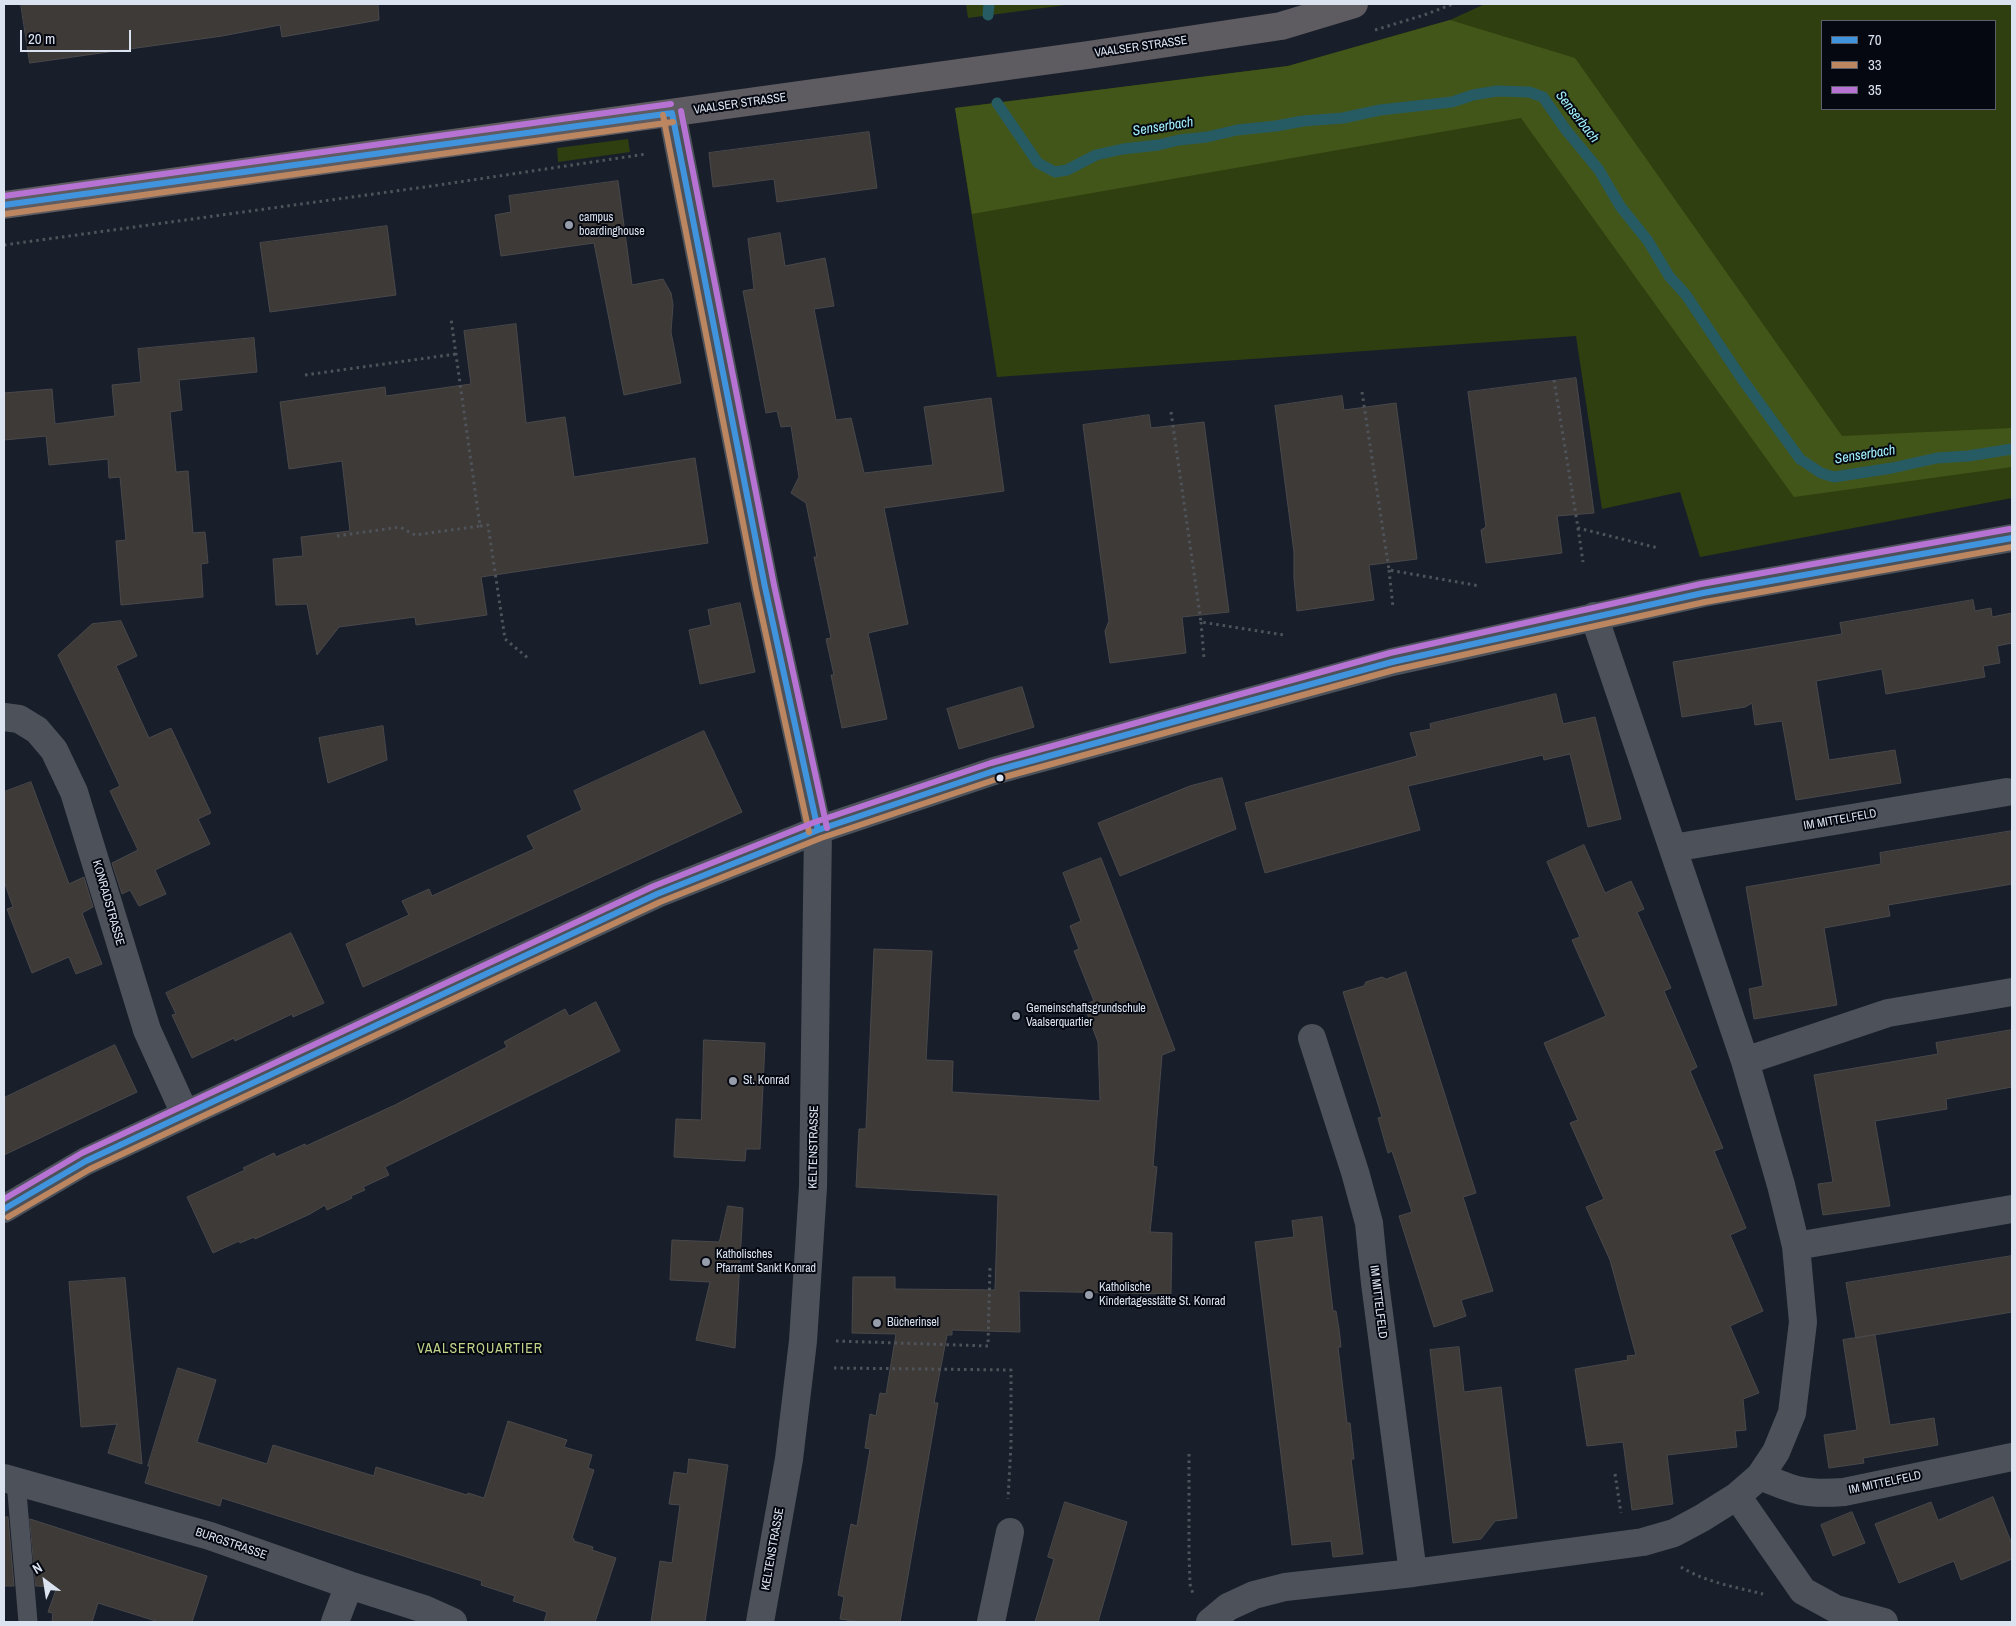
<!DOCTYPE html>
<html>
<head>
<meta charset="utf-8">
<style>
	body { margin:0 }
	#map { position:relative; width:2016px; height:1626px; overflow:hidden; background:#191f2a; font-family:"Archivo Narrow",sans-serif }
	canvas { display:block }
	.frame { position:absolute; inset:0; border:5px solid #dbe3f0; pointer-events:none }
	.legend { position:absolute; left:1821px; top:20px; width:175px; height:90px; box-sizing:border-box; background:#050810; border:1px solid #5b606a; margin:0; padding:6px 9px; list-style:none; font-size:15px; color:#dbe3f0 }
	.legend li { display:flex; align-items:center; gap:10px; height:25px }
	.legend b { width:25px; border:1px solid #5b606a }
	.north { position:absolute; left:20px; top:1556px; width:50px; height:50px; -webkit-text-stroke:4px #050810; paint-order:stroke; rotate:329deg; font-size:14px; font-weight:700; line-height:20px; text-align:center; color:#dbe3f0 }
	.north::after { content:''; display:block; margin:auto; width:18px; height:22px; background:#dbe3f0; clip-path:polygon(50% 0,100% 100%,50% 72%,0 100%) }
	.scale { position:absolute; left:20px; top:30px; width:111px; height:22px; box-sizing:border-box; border:2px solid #dbe3f0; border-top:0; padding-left:6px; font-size:15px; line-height:18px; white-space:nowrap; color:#dbe3f0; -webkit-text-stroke:4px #050810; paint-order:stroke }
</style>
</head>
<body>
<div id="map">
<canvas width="2016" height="1626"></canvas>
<div class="frame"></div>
<ul class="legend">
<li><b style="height:6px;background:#4094de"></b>70</li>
<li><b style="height:6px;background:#bb8660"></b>33</li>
<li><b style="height:6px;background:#b673d3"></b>35</li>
</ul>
<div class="north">N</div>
<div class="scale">20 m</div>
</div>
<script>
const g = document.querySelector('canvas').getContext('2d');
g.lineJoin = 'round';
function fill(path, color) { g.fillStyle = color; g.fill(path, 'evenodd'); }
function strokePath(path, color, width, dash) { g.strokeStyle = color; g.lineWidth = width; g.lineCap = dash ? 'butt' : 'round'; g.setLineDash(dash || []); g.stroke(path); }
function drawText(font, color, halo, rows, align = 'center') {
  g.font = font + ' "Archivo Narrow",sans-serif'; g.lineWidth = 4; g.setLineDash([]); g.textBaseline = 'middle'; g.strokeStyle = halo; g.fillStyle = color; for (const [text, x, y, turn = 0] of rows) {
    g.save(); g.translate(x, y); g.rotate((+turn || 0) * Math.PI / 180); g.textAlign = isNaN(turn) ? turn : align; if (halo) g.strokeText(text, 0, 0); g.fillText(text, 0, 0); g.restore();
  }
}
const green = new Path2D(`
	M966,4H1073L968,18Z
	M1485,4H2012V498L1700,557L1680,492L1602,509L1576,336L997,377L955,108L1288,66L1450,20ZM1822,21H1995V109H1822Z
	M628,139L630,152L558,162L557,148Z`);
const forest = new Path2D(`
	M1450,20L1575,58L1842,436L2012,428V467L1794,497L1521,118L972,214L955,108L1288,66Z`);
const stream = new Path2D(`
	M988,15L989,4
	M997,103L1038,163L1055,172L1067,170L1096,155L1123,149L1158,145L1179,140L1207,137L1237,130L1276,126L1303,121L1343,118L1380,110L1452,102L1473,95L1497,91L1529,92L1543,97L1566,130L1599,170L1620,206L1648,241L1669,276L1686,295L1742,379L1800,459L1821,473L1834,477L1892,468L1937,458L1968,456L2012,449`);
const building = new Path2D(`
	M21,4H378L379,20L282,37L280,25L222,36L30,63Z
	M869,132L877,188L777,202L774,179L713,187L709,153Z
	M618,181L632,285L663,279L671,293L673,305L671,332L681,383L624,395L594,243L501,256L495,215L511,212L509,196Z
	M387,226L396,295L270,312L260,243Z
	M780,233L785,266L825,258L834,306L814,309L836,420L851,418L864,473L933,465L924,407L991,398L1004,491L884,508L908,624L868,633L887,719L842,728L831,675H834L826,639L831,638L814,557H817L806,503L791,493L799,477L791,426L781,427L777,411L766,413L743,291L754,289L748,239Z
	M516,324L526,423L565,417L574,477L695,458L708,543L481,577L487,615L416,625L415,617L339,627L317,655L307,604L276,605L273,559L303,556L301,537L350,531L342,461L289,469L280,402L385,387L386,396L471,384L464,331Z
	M254,338L257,372L179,380L182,410L170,412L176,472L188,471L193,533L205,532L208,563L201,564L203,597L121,605L116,541L126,540L120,477L109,478L108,459L49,465L46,436L4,440V393L52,389L55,424L115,416L112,385L141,382L138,349Z
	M1576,378L1594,513L1557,516L1562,553L1486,563L1481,530L1486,527L1468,392Z
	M1342,396L1344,410L1396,403L1417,559L1369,565L1374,600L1297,611L1294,578V552L1275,406Z
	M1149,415L1151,428L1204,422L1229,612L1182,617L1186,653L1110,663L1105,631L1109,621L1083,425Z
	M1973,600L1975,611L1991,608L1992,617L2012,613V643L1997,646L2000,663L1983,666L1985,677L1886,694L1882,669L1816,681L1829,760L1895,750L1901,783L1796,800L1782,721L1755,725L1752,703L1745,707L1682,717L1673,662L1842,634L1840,623Z
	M740,603L755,672L700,684L689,630L711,625L708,610Z
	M121,621L137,656L116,666L136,710L149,738L171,728L211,813L198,819L210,844L155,870L166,894L139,906L130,890L122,894L112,863L138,850L110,791L120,786L58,655L92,624Z
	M1022,687L1034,727L959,749L947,709Z
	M1556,694L1563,724L1595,717L1621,819L1588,827L1570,754L1544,760L1543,755L1408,786L1420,830L1265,873L1245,803L1417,756L1410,733L1431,729L1430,724Z
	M383,726L387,760L328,783L319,738Z
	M704,731L742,812L363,987L346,944L409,915L402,901L429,889L432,896L534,849L527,836L582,810L574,791Z
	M1222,778L1236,829L1120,876L1098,823L1190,786Z
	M31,782L69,884L84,877L93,907L82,913L102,964L76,974L69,957L32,973L7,909L13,907L4,881V792Z
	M2012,831V884L1888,905L1890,916L1824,928L1837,1005L1754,1019L1749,989L1763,986L1746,887L1881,864L1880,853Z
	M1584,845L1605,893L1631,881L1644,909L1637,912L1671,988L1664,991L1697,1067L1690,1071L1723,1148L1714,1151L1746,1228L1730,1235L1763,1311L1730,1326L1759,1393L1743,1399L1746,1430L1735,1431L1737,1447L1667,1455L1673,1504L1632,1510L1623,1442L1587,1446L1575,1369L1628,1360L1627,1356L1636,1355L1610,1260L1586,1207L1604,1199L1570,1123L1578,1120L1544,1043L1606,1016L1572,940L1580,937L1547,862Z
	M1101,858L1175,1050L1162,1055L1153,1166L1157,1167L1150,1232L1172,1233L1171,1294L1019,1291L1020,1332L952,1330V1335H947L934,1403H938L900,1622H860L840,1619L844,1597L838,1595L851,1524L857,1526L870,1449L865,1448L870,1414L876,1416L880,1393L886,1394L896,1334L852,1333L853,1277H895V1289L995,1290L998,1195L856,1187L859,1129H866L874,949L932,951L926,1060L953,1061L952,1092L1100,1101L1098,1042L1084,1005L1094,1001L1074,951L1079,949L1070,926L1081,921L1063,873Z
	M291,933L324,1003L293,1017L292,1014L235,1041L234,1038L192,1058L172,1015L176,1014L166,993Z
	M1406,972L1476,1193L1463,1197L1493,1291L1461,1300L1466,1316L1434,1327L1399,1216L1412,1212L1392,1151L1388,1153L1378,1118L1382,1117L1343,992L1364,986L1366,982L1382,977L1386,979Z
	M596,1002L620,1051L385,1167L389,1175L363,1187L365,1190L351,1196L352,1198L327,1210L325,1205L310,1214L255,1239L254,1237L240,1243L239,1241L213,1253L187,1197L245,1170L243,1168L274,1153L276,1157L305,1144L306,1146L395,1105L507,1047L504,1042L565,1009L569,1016Z
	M2012,1030V1087L1946,1099L1947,1109L1875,1121L1890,1206L1823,1215L1818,1184L1833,1182L1814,1075L1938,1054L1936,1043Z
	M704,1040L765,1043L760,1149H746L745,1161L674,1157L676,1119L701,1120Z
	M115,1045L137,1092L4,1155V1098Z
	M728,1206L743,1208L735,1348L696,1340L710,1282L670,1280L672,1240L719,1242Z
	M1322,1217L1333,1311H1336L1339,1329L1341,1347H1338L1347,1423H1350L1354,1459H1351L1363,1554L1333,1557L1331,1541L1292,1545L1255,1242L1294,1237L1292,1221Z
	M2012,1256V1312L1856,1338L1846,1283Z
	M125,1278L134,1373L142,1464L108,1453L117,1424L81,1427L69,1282Z
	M1875,1335L1890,1425L1934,1418L1938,1445L1863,1458L1864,1463L1829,1468L1824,1435L1857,1430L1843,1340Z
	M1459,1347L1464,1392L1501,1387L1517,1518L1495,1521L1481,1539L1453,1543L1430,1350Z
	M178,1368L216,1380L197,1442L267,1464L273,1445L374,1476L376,1467L467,1495L468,1493L484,1498L508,1421L567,1440L564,1447L592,1455L588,1468L594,1470L572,1538L574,1539V1541L593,1547L592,1550L616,1558L595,1622H544L547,1612L513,1601L515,1596L481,1585L482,1581L222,1498L220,1506L145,1483L150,1466H148Z
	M689,1459L728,1465L705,1622H651L660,1561L672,1563L680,1505L669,1504L674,1472L687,1474Z
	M1993,1497L2012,1544V1559L1961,1580L1954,1561L1899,1583L1875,1524L1931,1502L1938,1520Z
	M1065,1502L1127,1522L1098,1622H1035L1054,1559L1048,1557Z
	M1852,1512L1865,1543L1833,1556L1821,1525Z
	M4,1517H8L14,1586H4Z
	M30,1519L207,1576L192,1622H159L98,1603L92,1622H52L53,1613L48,1612L57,1587L36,1586Z`);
const path = new Path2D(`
	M1375,30L1424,15L1453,4
	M4,245L432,186L646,154
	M305,375L456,354
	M1554,380L1578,528L1658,548
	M1362,392L1389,570L1480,586
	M1171,412L1201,622L1284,635
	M480,526L488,525L505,639L529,659
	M1578,528L1583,562
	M337,536L400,527L415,535L480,526L451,319
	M1389,570L1393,607
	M1201,622L1204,658
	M836,1341L988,1346L990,1266
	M834,1368L1011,1370V1445L1008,1499
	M1189,1454V1554L1190,1584L1193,1594
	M1615,1474L1621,1513
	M1681,1567C1705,1582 1735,1587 1763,1594`);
const lane = new Path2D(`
	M16,1481L28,1622`);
const street = new Path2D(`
	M672,113L765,587L818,830L813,1187L803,1341L789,1459L760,1622
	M4,717L19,719L37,730L54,750L74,792L147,1030L185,1114
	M1673,848L2007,792
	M1312,1038L1355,1172L1369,1223L1375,1283L1413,1573
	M1745,1061L1888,1013L2012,992
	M4,1209L86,1161L657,894L818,830L994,771L1392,662L1703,593L2012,538
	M1796,1246L2012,1209
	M1760,1476C1795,1491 1805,1495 1844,1492L2012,1457
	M4,1478L210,1536L349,1585L424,1609L453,1622
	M1737,1496L1803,1591L1836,1609L1884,1622
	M335,1622L349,1585
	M991,1622L1010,1532
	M1210,1622L1228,1607L1254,1595L1285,1587L1413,1573L1643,1542L1674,1533L1702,1518L1737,1496L1760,1476L1776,1452L1792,1413L1803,1322L1796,1246L1781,1185L1745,1061L1594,616`);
const primary = new Path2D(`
	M4,205L1088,55L1281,26L1354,4`);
const bus1 = new Path2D(`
	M672,113L765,587L818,830
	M4,205L672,113
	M4,1209L86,1161L657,894L818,830L994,771L1392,662L1703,593L2012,538`);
const bus2 = new Path2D(`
	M663,115L756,589L809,832
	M5,214L673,122
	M8,1217L90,1169L660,902L821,838L997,779L1394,670L1705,602L2012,547`);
const bus3 = new Path2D(`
	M681,111L774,585L827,828
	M4,196L671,104
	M4,1199L82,1153L654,886L815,822L991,763L1390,653L1701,584L2010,529`);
const markers = [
	[569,225,5,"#979eab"],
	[1000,778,4.5,"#dbe3f0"],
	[1016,1016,5,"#979eab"],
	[733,1081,5,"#979eab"],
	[706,1262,5,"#979eab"],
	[1089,1295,5,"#979eab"],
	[877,1323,5,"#979eab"]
];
const streetNames = [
	["VAALSER STRASSE",1141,47,-8],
	["VAALSER STRASSE",740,104,-8],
	["IM MITTELFELD",1840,820,-10],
	["KONRADSTRASSE",108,903,74],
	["KELTENSTRASSE",814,1147,-89],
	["IM MITTELFELD",1378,1302,83],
	["IM MITTELFELD",1885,1483,-12],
	["BURGSTRASSE",231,1544,19],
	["KELTENSTRASSE",773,1549,-80]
];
const poiNames = [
	["campus",579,218],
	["boardinghouse",579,232],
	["Gemeinschaftsgrundschule",1026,1009],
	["Vaalserquartier",1026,1023],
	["St. Konrad",743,1081],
	["Katholisches",716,1255],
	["Pfarramt Sankt Konrad",716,1269],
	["Katholische",1099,1288],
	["Kindertagesstätte St. Konrad",1099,1302],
	["Bücherinsel",887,1323]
];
const waterNames = [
	["Senserbach",1577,117,52],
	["Senserbach",1163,127,-9],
	["Senserbach",1865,455,-9]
];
const neighbourhoodNames = [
	["VAALSERQUARTIER",480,1349]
];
fill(green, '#303f0f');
fill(forest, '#435619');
strokePath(stream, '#275b63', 11);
fill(building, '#3e3a37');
strokePath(building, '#49484b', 1);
strokePath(path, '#4f545b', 3, [2.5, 4]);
strokePath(lane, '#4d525a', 19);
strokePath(street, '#4d525a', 28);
strokePath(primary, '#5e5b61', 28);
strokePath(bus1, '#4094de', 6);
strokePath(bus2, '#bb8660', 6);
strokePath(bus3, '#b673d3', 6);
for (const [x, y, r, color] of markers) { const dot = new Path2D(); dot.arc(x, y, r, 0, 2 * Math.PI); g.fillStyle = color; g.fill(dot); strokePath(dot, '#050810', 2); }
drawText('12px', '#dbe3f0', '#050810', streetNames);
drawText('12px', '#dbe3f0', '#050810', poiNames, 'left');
drawText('italic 14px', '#a1effb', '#050810', waterNames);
g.letterSpacing = '1px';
drawText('14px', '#bed288', '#050810', neighbourhoodNames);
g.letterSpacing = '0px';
</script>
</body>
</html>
